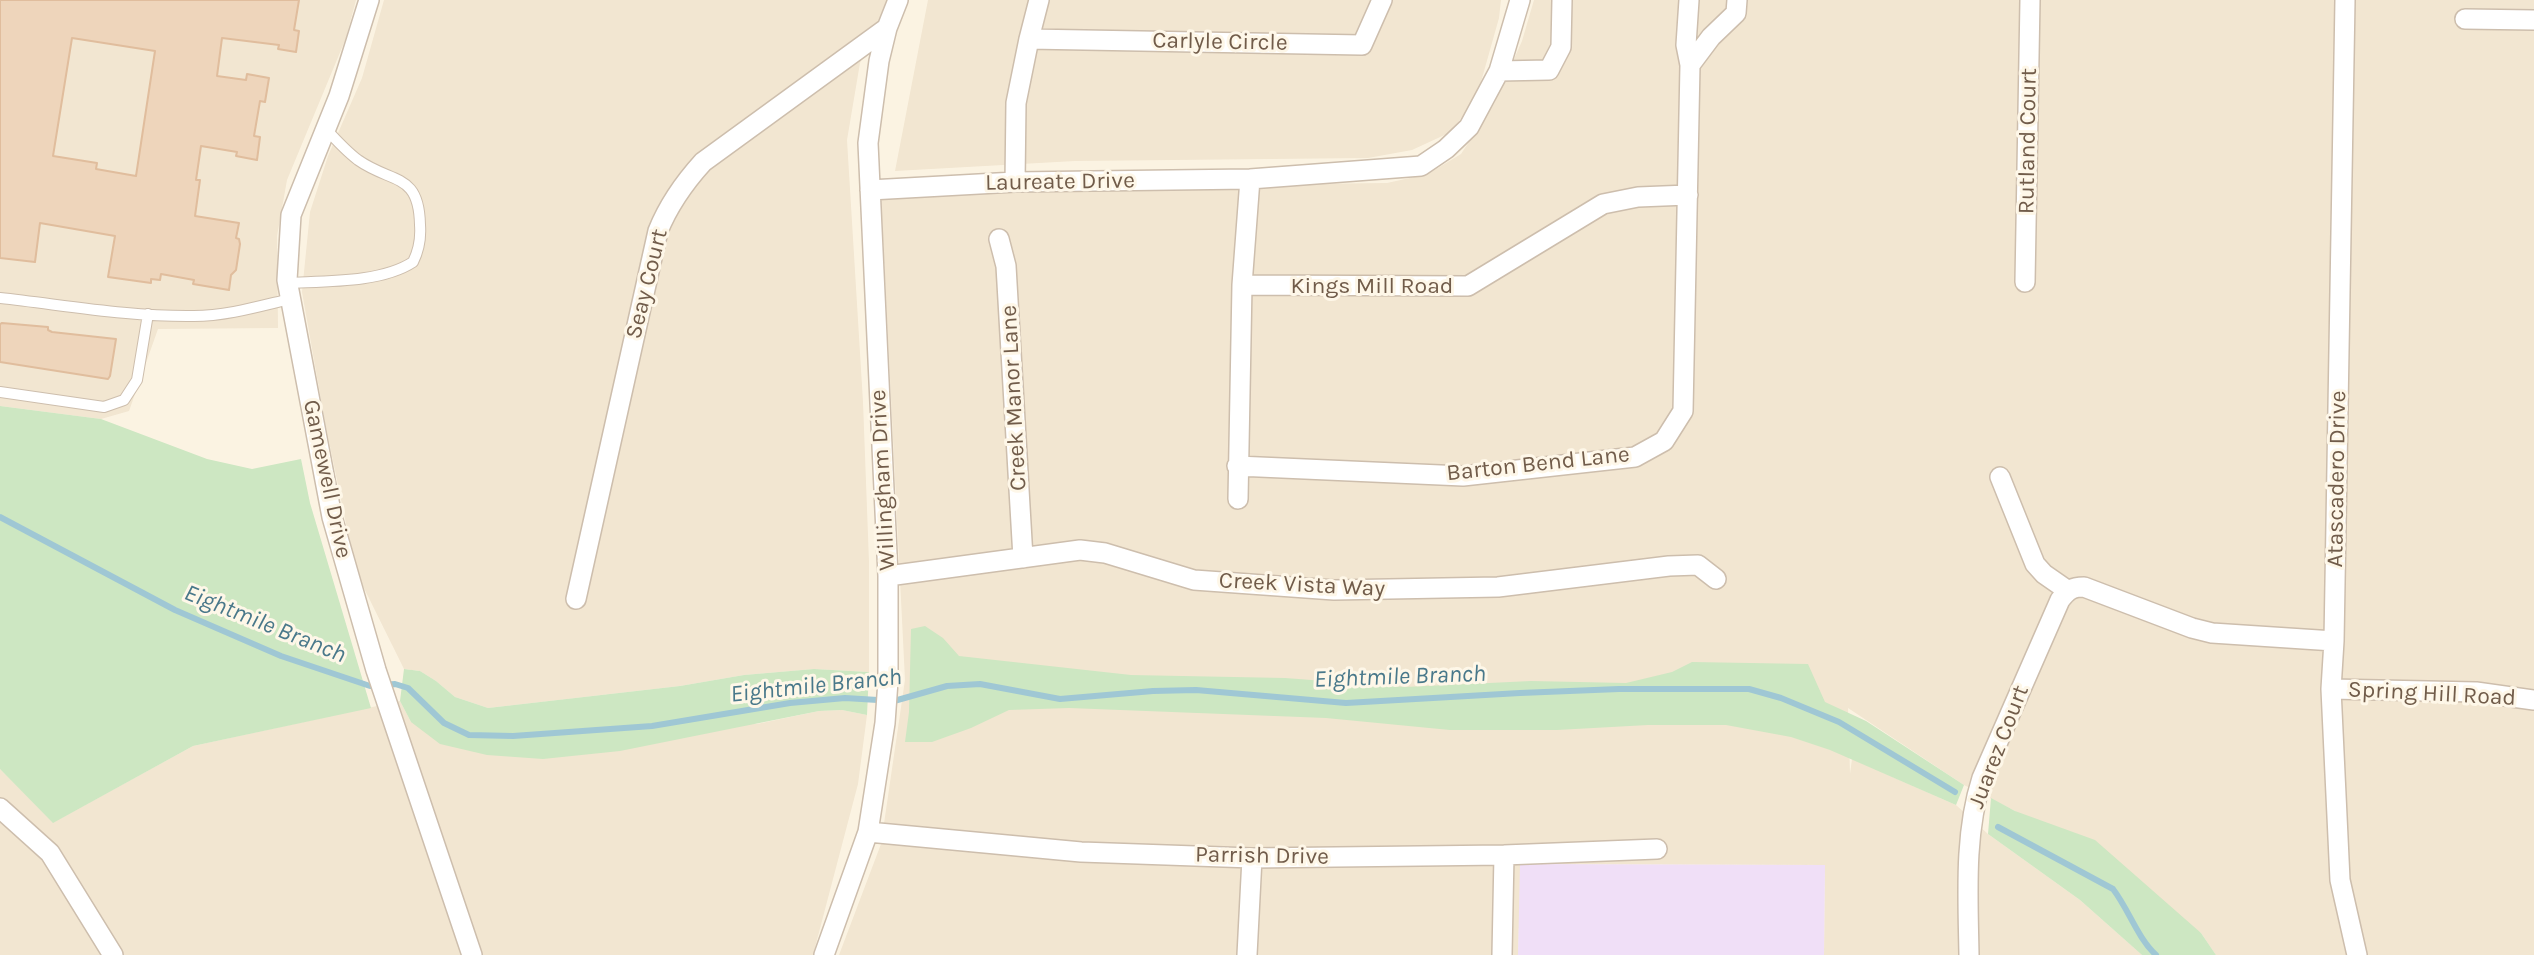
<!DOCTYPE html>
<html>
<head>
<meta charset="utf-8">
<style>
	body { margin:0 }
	canvas { display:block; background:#fbf3e2 }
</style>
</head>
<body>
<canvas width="2534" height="955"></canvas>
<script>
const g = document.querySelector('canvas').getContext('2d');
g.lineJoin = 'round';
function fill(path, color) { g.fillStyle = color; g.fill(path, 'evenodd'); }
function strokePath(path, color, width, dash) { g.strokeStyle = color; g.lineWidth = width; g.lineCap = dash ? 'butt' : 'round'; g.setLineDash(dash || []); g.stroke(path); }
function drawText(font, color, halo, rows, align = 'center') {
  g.font = font + ' Karla,sans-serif'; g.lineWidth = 6; g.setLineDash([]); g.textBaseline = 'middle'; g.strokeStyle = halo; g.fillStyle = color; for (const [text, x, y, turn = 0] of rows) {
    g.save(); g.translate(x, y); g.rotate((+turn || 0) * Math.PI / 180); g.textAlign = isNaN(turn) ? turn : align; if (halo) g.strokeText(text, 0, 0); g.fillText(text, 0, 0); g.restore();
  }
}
const residential = new Path2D(`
	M0,0H356L346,38L287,180L277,236L278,328L158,329L129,411L101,419L0,406Z
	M384,0H888L860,63L847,140L863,402L869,562V672L814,669L744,675L680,686L488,708L455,697L436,681L420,671L404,669L356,572L325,422L302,292L310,212L328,156L362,78Z
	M928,0H1501L1499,18L1477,96L1451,132L1412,150L1368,158L1075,161L895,171Z
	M1534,0H2534V955H2216L2201,933L2015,811L1964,785L1848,708L1850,774L1852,759L1956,805L1988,834L2080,900L2142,955H1824L1825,865L1521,864L1518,955H839L881,844L905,680L881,196L1045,187L1387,183L1428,174L1461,154L1494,104L1522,41Z
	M400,701L411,722L757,724L819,711L842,710L867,715L858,784L813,955H0V769L54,822L193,746Z`);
const education = new Path2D(`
	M1520,864L1825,865L1824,955H1518Z`);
const green = new Path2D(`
	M0,406L101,419L207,459L252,469L301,459L310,503L371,708L193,746L53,823L0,769Z
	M925,626L943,638L959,656L1131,675L1285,678L1405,687L1531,681L1626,683L1672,672L1692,662L1808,664L1825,702L1866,721L1964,785L1956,805L1830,750L1791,737L1726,725H1648L1557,730H1450L1326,718L1069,708L1009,710L971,728L932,742H905L909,712L911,629Z
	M404,669L420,671L436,681L455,697L488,708L680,686L744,675L814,669L869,672L867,715L842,710L819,711L620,751L543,759L487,755L440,744L411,722L400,701Z
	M1991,798L2015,811L2095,840L2201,933L2216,955H2142L2080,900L1988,834Z`);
const stream = new Path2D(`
	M0,517L175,610L281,656L370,686L395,684L408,688L444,723L469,735L513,736L652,726L790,703L845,698L894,701L947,686L980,684L1060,699L1153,691L1196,690L1346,703L1520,693L1619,689H1749L1781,698L1839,722L1955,792
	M1998,827L2113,889C2129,910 2137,937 2156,955`);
const building = new Path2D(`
	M0,0H299L294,30L299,31L296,52L278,49L279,45L222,38L217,76L246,80L247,74L269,78L265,102L260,101L254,136L260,137L257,160L236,156L237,152L201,146L196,180H200L195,216L239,223L236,238L239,239L240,244L236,270L231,275L229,290L193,284L194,280L161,274L160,280L151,279V283L108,277L115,236L40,223L35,262L0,258ZM72,38L155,51L136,176L96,169L97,163L53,156Z
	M2,323L48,327V330L52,332L116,339L110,376L108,379L0,362V324Z`);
const service = new Path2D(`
	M287,283C325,281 381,283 413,262C419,250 421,238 420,225C419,172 392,184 358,160C346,151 336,140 326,129
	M0,298C64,305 130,317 194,316C226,316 260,306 290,299
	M0,392L104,407L124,400L137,380L148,314`);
const minor = new Path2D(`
	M369,0L339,96L291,215L287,280L332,517L376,670L472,955
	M2345,0L2334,641L2331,689L2340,880L2357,955
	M2465,19L2534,20
	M1029,39L1362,45L1382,0
	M1690,65L1711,37L1736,13L1737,0
	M1499,71L1549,70L1561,47L1562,0
	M1015,182L1016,103L1029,39L1039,0
	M870,190L1015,182L1250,179L1421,166L1446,149L1469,127L1499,71L1520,0
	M999,239L1006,266L1023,558
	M2025,282L2030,0
	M1242,285L1468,286L1603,204L1638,197L1688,195
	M1237,466L1463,476L1635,457L1664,441L1683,411L1690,65L1686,45L1689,0
	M2000,477L2035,564L2044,574L2067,590
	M1238,499L1242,285L1250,179
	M888,576L1080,550L1105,553L1194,580L1334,590L1498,587L1669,566L1698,565L1716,579
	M576,599L658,231C669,204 683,184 703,162L887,28
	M2331,689L2476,692L2534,700
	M0,808L50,853L113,955
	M868,832L1081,852L1252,858L1504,855L1657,849
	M824,955L868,832L885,723L888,681V576L868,143L879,61L887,28L898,0
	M1247,955L1252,858
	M1502,955L1504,855
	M1969,955C1968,896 1964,834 1982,778L2060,600C2068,590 2072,587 2084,587L2192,628L2212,633L2334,641`);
const streetNames = [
	["Carlyle Circle",1220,42,1],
	["Rutland Court",2028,141,-89],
	["Laureate Drive",1060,182,-1],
	["Seay Court",647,284,-76],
	["Kings Mill Road",1372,286],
	["Creek Manor Lane",1014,398,-93],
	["Barton Bend Lane",1538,464,-6],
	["Gamewell Drive",327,479,78],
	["Atascadero Drive",2337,479,-89],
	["Willingham Drive",883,480,-93],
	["Creek Vista Way",1302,585,3],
	["Spring Hill Road",2432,694,3],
	["Juarez Court",1999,747,-69],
	["Parrish Drive",1262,856,1]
];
const waterNames = [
	["Eightmile Branch",265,624,22],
	["Eightmile Branch",1400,677,-2],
	["Eightmile Branch",816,686,-6]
];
fill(residential, '#f2e6d1');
fill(education, '#f0dff7');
fill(green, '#cde7c2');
strokePath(stream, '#9fc7d4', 6);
fill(building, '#eed5bb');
strokePath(building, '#e0bd9d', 2);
strokePath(service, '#cdbead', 12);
strokePath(minor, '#cdbead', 22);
strokePath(service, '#fff', 10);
strokePath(minor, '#fff', 19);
drawText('23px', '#715c4a', '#fef7e8', streetNames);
drawText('italic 24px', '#49788a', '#fef7e8', waterNames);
</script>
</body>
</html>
